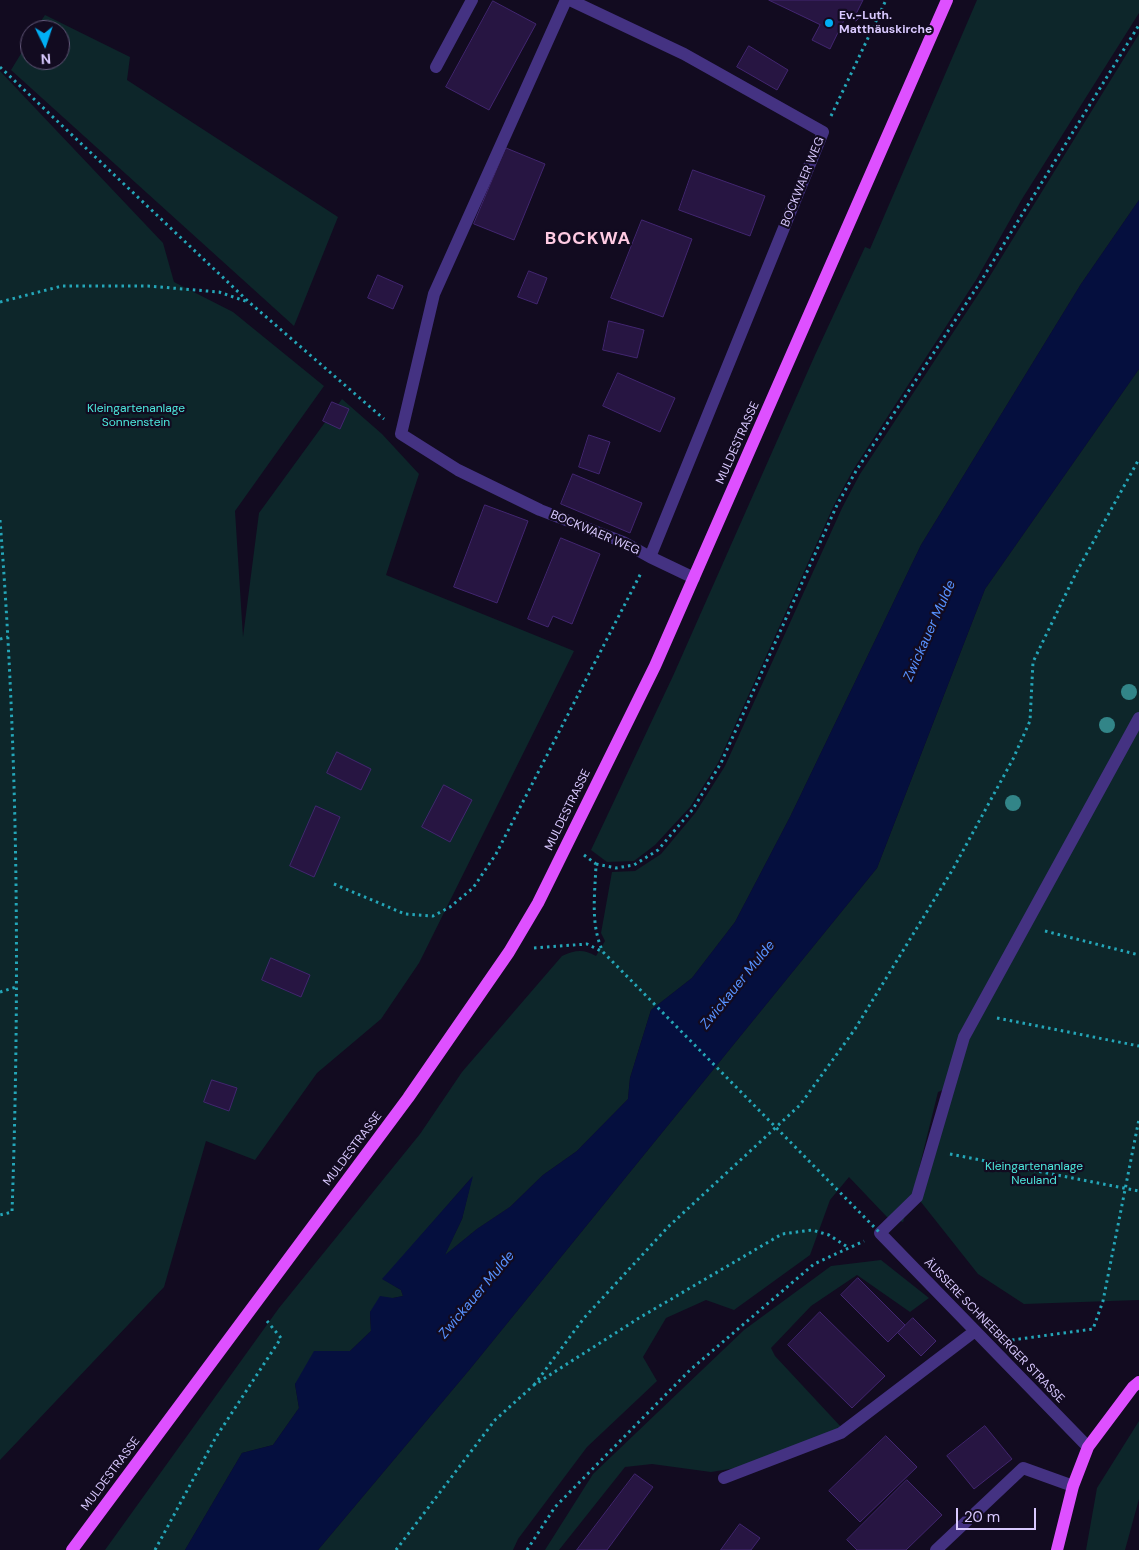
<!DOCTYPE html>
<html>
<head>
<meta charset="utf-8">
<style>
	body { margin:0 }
	#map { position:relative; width:1139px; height:1550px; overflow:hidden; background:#120b20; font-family:"DM Sans",sans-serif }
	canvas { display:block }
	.north { position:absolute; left:20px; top:20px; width:50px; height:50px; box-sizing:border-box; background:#120b20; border:1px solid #625779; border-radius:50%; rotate:176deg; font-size:14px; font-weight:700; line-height:20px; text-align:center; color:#d9c9ff }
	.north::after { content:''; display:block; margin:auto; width:18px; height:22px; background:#00aff4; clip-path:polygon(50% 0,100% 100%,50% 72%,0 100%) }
	.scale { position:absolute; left:956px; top:1508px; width:80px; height:22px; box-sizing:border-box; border:2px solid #d9c9ff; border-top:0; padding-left:6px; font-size:15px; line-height:18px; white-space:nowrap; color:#d9c9ff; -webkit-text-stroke:4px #120b20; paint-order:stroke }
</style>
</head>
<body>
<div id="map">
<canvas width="1139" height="1550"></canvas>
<div class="north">N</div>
<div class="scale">20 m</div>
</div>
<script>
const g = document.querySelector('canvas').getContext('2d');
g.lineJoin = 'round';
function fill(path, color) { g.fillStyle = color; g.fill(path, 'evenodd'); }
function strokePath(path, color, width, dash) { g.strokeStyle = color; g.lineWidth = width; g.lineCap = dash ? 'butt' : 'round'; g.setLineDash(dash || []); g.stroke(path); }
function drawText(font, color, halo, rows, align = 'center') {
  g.font = font + ' "DM Sans",sans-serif'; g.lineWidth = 4.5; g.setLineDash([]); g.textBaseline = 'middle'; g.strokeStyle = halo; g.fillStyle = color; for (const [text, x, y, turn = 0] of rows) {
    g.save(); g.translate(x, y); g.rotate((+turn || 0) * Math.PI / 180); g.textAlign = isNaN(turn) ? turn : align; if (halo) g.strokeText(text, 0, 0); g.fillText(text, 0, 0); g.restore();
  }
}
const green = new Path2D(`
	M977,0H1139V13L1022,199L976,280L853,470L834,505L718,763L690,807L655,845L634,861L607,862L591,850L673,676L815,355L865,247L870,249Z
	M45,15L130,57L127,80L338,217L294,326L11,70L30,39V60H60V30H35Z
	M1139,34V200L1081,284L921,545L790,817L735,922L692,978L651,1010L630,1078L628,1099L577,1151L543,1175L510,1207L477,1229L444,1256L462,1219L472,1177L383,1279L401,1290L403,1296L393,1298L370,1312L371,1331L350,1351L329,1352L295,1384L299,1408L273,1445L242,1453L185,1550H105L279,1308L420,1134L462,1072L562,956C576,950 583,949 596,956L605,941L601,933L612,872L635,871L661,854L696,812L725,766L842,508L860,474L985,284Z
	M0,71L163,243L174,282L233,312L324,386L235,511L243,637L259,513L342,399L382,434L419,474L386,575L574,651L419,963L381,1019L317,1073L255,1160L206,1141L164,1287L0,1460Z
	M1139,369V1300L1024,1304L978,1274L917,1197L949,1088L938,1092L914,1189L903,1222L887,1217L849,1177L830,1200L810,1255L734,1310L706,1300L666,1318L643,1357L657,1381L587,1447L518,1539L513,1550H318L470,1369L877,868L985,589Z
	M881,1260L929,1298L910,1312L857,1275L811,1306L771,1348L775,1356L842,1428L779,1461L711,1472L652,1464L625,1467L559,1550H545L593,1474L744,1330L831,1266Z
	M1139,1421V1499L1125,1550H1086L1097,1488Z`);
const water = new Path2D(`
	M1139,200V369L985,589L877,868L470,1369L318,1550H185L242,1453L273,1445L299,1408L295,1384L314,1351H350L371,1331L370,1312L380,1296L393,1298L403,1296L401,1290L382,1279L473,1176L462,1219L445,1255L477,1229L510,1207L543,1175L577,1151L628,1099L630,1078L651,1010L692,978L735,922L790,817L921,545L1081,284Z`);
const building = new Path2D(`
	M769,0H863L855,16L859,18L856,21L846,16L830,49L812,40L820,25Z
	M493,1L536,24L489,110L446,87Z
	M749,46L788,70L777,90L737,67Z
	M506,148L545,164L514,240L474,224Z
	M693,170L765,196L750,236L679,210Z
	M642,220L692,239L663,317L611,298Z
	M529,271L547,278L537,304L518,297Z
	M378,275L403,286L393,309L368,298Z
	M609,321L644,330L637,358L603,350Z
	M618,373L675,398L660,432L603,406Z
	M332,402L349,409L340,429L323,421Z
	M589,435L610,442L599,474L579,467Z
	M573,474L642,503L630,533L561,504Z
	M485,505L528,521L497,603L454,587Z
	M561,538L600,554L572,624L553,616L548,627L528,619Z
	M337,752L371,769L361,790L327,773Z
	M444,785L472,800L450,842L422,827Z
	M316,806L340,817L314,877L290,866Z
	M271,958L310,975L301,997L262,980Z
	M212,1080L237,1088L229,1111L204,1102Z
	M858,1278L905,1325L888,1342L841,1295Z
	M820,1312L885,1376L852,1408L788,1345Z
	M913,1318L936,1341L921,1356L898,1333Z
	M985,1426L1012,1459L974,1489L947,1456Z
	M886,1436L917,1467L860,1522L829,1491Z
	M635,1474L653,1487L607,1550H577Z
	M907,1480L942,1515L906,1550H857L847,1540Z
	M740,1524L760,1538L751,1550H721Z`);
const path = new Path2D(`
	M0,67L250,303L384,419
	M831,116L886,0
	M0,302L62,286H148L219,292L248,302
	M0,520C18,750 20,982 12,1212L0,1215
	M0,639L8,637
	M584,855L596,864C595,895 590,924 603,952
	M596,864L616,868L634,865L658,850L693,809L721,763L837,505L856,471L981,281L1139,25
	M334,884L405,914L433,916L450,907L473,888L496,854L641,573
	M1045,931L1139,955
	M534,948L587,944L603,952
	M0,992L16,987
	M997,1018L1139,1046
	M950,1154L1139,1191
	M1012,1340L1093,1329L1103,1301L1139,1119
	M534,1385L584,1318L668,1227L800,1105L855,1029L953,869L1013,759L1030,721L1033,662L1076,573L1139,459
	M155,1550L216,1437L281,1338L267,1321
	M396,1550L495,1420L534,1385L639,1318L782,1234L812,1230L829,1235L849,1248
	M527,1550L555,1507L690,1370L814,1264L864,1241`);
const minor = new Path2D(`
	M566,0L434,294L401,434L458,470L540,510L623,542L650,557L823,132L684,54L570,0
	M436,67L472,0
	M650,557L694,578
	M1088,1447L880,1233L917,1197L964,1037L1139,718
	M724,1478L841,1433L975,1331
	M936,1550L1023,1468L1073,1486`);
const major = new Path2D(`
	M72,1550L408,1098L509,952L538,903L655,666L947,0
	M1057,1550L1073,1486L1088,1447L1133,1387L1139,1382`);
const pathBridge = new Path2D(`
	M603,952L880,1233`);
const trees = [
	[1129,692],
	[1107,725],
	[1013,803]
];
const markers = [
	[829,23,5,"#00aff4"]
];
const poiNames = [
	["Ev.-Luth.",839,16],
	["Matthäuskirche",839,30]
];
const streetNames = [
	["BOCKWAER WEG",803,182,-68],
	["MULDESTRASSE",738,443,-66],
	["BOCKWAER WEG",595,533,23],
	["MULDESTRASSE",568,810,-64],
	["MULDESTRASSE",353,1149,-53],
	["ÄUSSERE SCHNEEBERGER STRASSE",994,1331,46],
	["MULDESTRASSE",111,1474,-53]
];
const parkNames = [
	["Kleingartenanlage",136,409],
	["Sonnenstein",136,423],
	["Kleingartenanlage",1034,1167],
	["Neuland",1034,1181]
];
const waterNames = [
	["Zwickauer Mulde",930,631,-66],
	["Zwickauer Mulde",738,985,-51],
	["Zwickauer Mulde",477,1295,-50]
];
const districtNames = [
	["BOCKWA",588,239]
];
fill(green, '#0d262a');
fill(water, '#050f3e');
fill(building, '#271542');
strokePath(building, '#422670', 1);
strokePath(path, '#24a6b8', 3, [2.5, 4]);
strokePath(minor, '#443282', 12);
strokePath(major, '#de50ff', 12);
strokePath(pathBridge, '#24a6b8', 3, [2.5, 4]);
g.fillStyle = '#328588';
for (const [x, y] of trees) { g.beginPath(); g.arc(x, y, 8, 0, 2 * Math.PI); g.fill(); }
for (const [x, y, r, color] of markers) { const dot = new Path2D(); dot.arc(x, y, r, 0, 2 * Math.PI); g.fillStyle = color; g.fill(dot); strokePath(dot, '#120b20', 2); }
drawText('bold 12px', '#d9c9ff', '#120b20', poiNames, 'left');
drawText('12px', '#d9c9ff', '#120b20', streetNames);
drawText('12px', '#4de8dd', '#120b20', parkNames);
drawText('italic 14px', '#5792ff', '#120b20', waterNames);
g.letterSpacing = '1px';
drawText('bold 18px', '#ffcbe3', '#120b20', districtNames);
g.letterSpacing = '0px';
</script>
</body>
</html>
